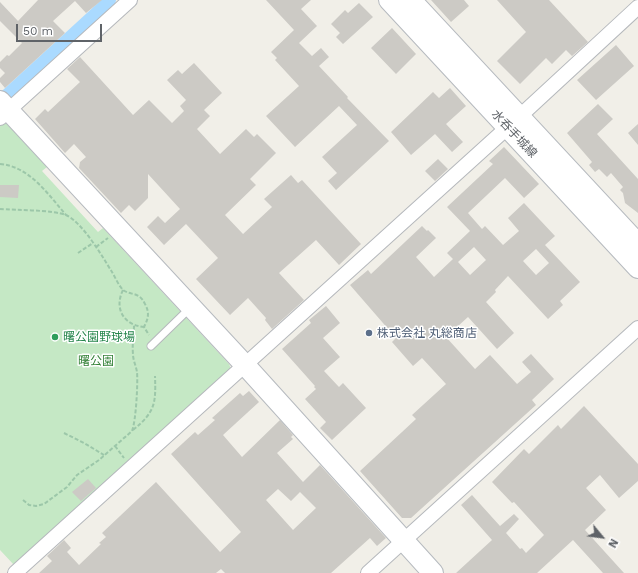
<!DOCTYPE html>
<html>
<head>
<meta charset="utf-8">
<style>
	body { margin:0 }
	#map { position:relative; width:638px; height:573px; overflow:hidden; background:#f1efe8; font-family:"Work Sans",sans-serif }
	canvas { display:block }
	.north { position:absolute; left:582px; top:517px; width:40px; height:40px; -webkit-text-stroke:3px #fff; paint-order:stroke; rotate:119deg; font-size:11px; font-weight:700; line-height:16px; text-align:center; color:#5f6368 }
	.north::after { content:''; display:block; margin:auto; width:14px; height:18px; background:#5f6368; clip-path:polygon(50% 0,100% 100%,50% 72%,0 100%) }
	.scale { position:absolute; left:16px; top:24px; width:86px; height:18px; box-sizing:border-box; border:2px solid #5f6368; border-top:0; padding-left:5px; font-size:12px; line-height:14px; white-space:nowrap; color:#5f6368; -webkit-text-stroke:3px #fff; paint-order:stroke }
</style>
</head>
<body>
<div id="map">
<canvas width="638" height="573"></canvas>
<div class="north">N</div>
<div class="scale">50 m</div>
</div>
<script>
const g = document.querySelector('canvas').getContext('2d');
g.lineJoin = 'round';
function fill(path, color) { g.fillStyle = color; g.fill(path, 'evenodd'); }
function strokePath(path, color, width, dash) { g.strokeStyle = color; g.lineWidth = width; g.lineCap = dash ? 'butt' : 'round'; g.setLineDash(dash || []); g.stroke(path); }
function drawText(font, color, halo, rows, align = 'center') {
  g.font = font + ' "Work Sans","Noto Sans JP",sans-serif'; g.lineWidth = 3; g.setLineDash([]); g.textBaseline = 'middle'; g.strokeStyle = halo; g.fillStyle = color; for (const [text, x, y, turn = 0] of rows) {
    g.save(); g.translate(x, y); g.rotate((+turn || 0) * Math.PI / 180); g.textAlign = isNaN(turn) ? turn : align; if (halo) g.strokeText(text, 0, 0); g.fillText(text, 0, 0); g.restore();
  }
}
const green = new Path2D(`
	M2,123L8,124L47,167L42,171L98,232L103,228L229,364L231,369L14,565L0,550V125Z`);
const canal = new Path2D(`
	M0,101L110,0`);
const building = new Path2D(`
	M38,0H102L86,13L75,1L53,21L65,33L5,88L0,82V78L5,73L0,68V62L7,55L9,56L22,43L0,21V2L18,21Z
	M266,0H311L301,9L317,26L299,43L312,56L321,48L329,57L319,66L348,97L347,98L389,141L336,190L328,181L337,173L322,157L357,125L339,106L295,147L266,116L299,86L275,60L277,58L271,52L294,30Z
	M431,0H464L469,6L451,22Z
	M497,0H549L588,42L572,56L566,50L552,64L546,58L520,84L497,61L526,32Z
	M359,3L373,17L343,44L336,37L340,33L331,24L345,10L348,13Z
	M392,28L416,54L396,74L371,48Z
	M616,45L634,66L596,100L577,80Z
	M80,57L133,115L149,100L172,123L184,111L180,106L186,100L167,80L178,70L182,74L194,63L222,93L204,110L210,116L197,129L220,154L246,129L254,137L257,134L276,153L250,179L256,185L225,215L243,234L272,207L264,199L291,175L298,183L302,180L361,244L339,265L316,240L279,273L304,300L272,329L265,320L266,318L248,298L230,315L196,279L218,258L186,224L164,245L147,227L158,216L165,223L180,209L148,174V198L135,211L129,205L121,213L79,168L80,162L86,157L74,144L65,153L35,119L45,109L48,112L80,82L67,69Z
	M450,88L466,106L446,124L463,142L452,152L435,134L411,155L391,132L433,92L439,98Z
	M598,104L613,119L597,134L638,179V213L625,203L623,193L620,190L623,187L611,173L607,177L599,169L595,172L589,165L592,162L567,133Z
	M638,124V145L628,133Z
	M504,147L539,184L524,198L505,178L468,213L482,229L485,226L503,245L519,231L508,218L524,203L555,236L545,245L580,282L560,301L563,305L548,319L508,276L495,290L496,292L486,302L514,333L497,349L468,317L446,337L475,369L490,355L517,384L531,372L522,362L531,354L554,379L532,400L536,405L411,518H402L360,471L416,419L412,415L446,384L422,358L413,366L392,342L396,338L350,285L368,270L371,274L422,226L427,231L428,230L436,238L416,257L434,277L453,259L447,253L470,231L447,207L493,164L489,161ZM474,247L486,260L470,275L458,262ZM536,249L549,263L536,275L523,261Z
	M438,159L448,169L435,181L425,171Z
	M0,185H19L18,198L0,197Z
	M326,306L340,323L323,338L340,357L324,371L339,387L343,383L366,408L332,440L320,428L326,422L305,399L316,389L314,387L315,386L282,349L311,323L309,320Z
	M249,391L259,402L223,435L242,457L280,420L293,435L291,437L293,439L277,453L303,482L320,465L386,538L377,546L370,538L331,573H225L221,569L216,573H39L52,561L47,556L64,540L71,548L67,552L79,565L101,544L99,543L106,537L102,533L156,482L220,552L241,532L171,454L195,432L198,435L215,420L212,418L240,393L243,396ZM278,489L291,501L300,492L316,508L293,530L266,500Z
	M584,406L638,464V481L619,498L600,475L586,488L606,510L585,530L624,573H603L573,540L537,573H456L492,540L461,505L472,495L500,526L514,514L519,519L506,533L520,549L522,548L526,553L544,535L514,502L512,503L492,482L524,449L529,454L558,425L561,429Z
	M88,479L96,488L81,501L72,492Z`);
const path = new Path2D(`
	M0,164C29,166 48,194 66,215
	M0,209C15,210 54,210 66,215C83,223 102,256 112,272C115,277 119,286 123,290C131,296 139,291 145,304C150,313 148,319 144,327L149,335
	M96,247L108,238
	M78,253L93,243
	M123,290C114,308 123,325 144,327
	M133,430C155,412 156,404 155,376
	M64,433L84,443L104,455
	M115,446L124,458
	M23,500L29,505L36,506L44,504L67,487L77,475L99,460L132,431C136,421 138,383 137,372C136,366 133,360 133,354C132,344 134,335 134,325`);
const lane = new Path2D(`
	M151,346L191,307`);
const street = new Path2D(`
	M0,118L130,0
	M15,573L519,117L638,7
	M368,573L638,328`);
const secondary = new Path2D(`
	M389,0L638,268
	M411,0L638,244
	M0,101L245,365L433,573`);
const markers = [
	[369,333,4,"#5c6f8a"],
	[55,337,4,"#2e9e5b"]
];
const streetNames = [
	["水呑手城線",514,134,47]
];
const serviceNames = [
	["株式会社 丸総商店",377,333]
];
const leisureNames = [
	["曙公園野球場",63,337]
];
const parkNames = [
	["曙公園",96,361]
];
fill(green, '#c5e8c5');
strokePath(canal, '#aadaff', 12);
fill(building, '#cccac5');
strokePath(lane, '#b5b8bc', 9);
strokePath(street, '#b5b8bc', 16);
strokePath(secondary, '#b6babf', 22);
strokePath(path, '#9cc7a9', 2, [4, 2]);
strokePath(lane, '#fff', 7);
strokePath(street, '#fff', 14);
strokePath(secondary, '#fff', 20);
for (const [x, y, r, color] of markers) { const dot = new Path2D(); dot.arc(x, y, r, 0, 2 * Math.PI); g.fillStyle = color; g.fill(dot); strokePath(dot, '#fff', 1.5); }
drawText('12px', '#5f6368', '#fff', streetNames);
drawText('12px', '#4e5e75', '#fff', serviceNames, 'left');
drawText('12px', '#27864d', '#fff', leisureNames, 'left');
drawText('12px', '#348238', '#fff', parkNames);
</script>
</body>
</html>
